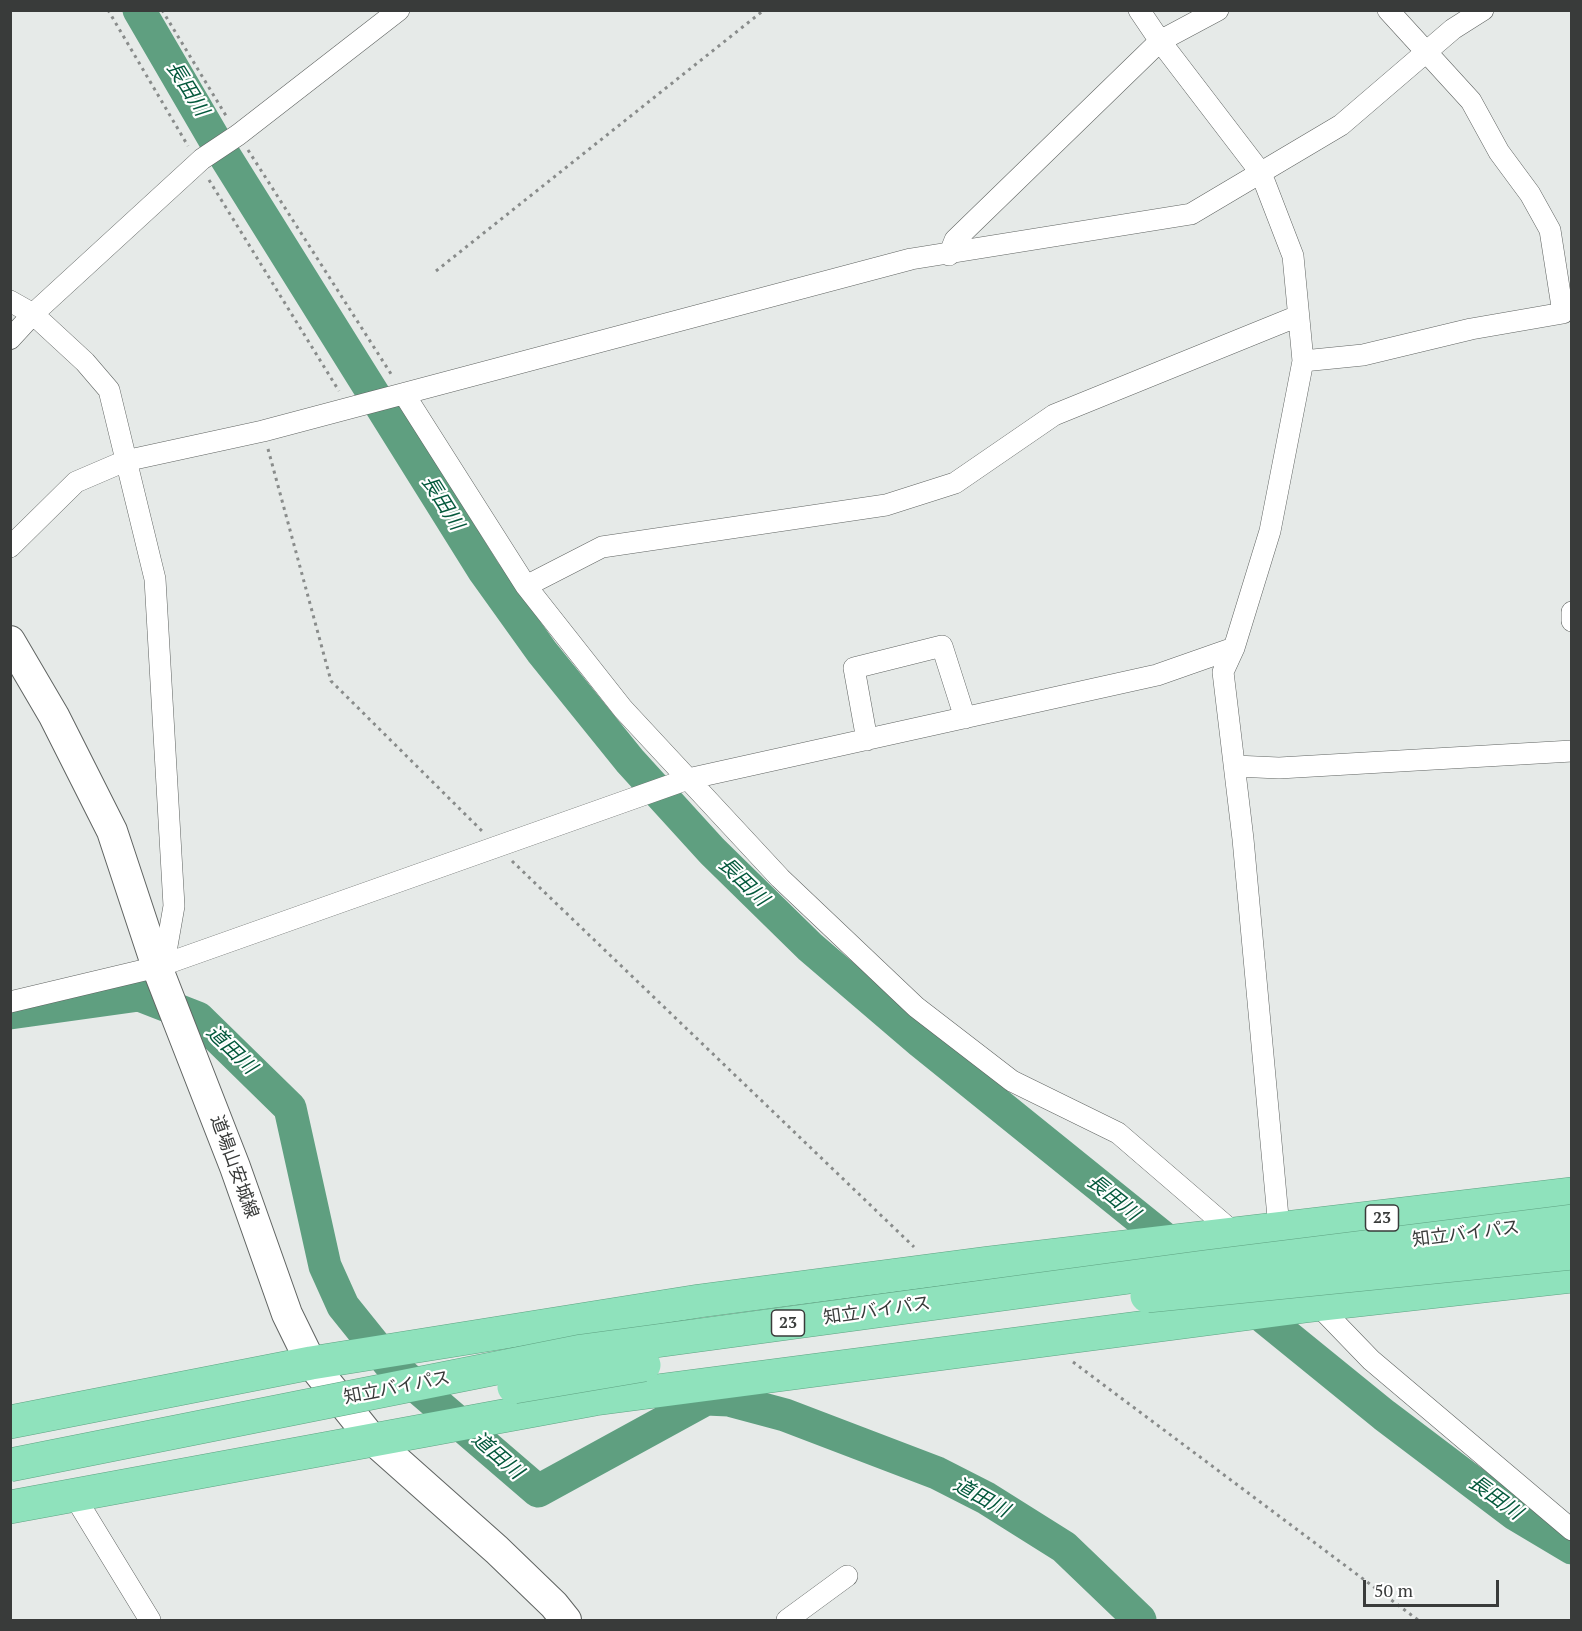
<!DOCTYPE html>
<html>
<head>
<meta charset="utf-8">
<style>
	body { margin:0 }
	#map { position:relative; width:1582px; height:1631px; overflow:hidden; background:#e6eae8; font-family:"PT Serif",serif }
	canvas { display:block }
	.frame { position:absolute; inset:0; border:12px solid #393b3a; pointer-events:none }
	.scale { position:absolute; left:1363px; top:1580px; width:136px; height:27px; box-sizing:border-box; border:3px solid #393b3a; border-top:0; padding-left:8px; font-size:18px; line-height:21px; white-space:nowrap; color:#393b3a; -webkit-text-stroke:4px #fff; paint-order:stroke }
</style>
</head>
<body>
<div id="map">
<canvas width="1582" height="1631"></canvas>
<div class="frame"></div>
<div class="scale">50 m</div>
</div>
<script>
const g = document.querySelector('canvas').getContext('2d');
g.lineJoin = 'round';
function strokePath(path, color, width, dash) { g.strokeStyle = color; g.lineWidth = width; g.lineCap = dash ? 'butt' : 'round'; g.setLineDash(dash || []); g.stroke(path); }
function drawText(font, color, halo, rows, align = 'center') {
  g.font = font + ' "PT Serif","Noto Sans JP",serif'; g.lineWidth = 4.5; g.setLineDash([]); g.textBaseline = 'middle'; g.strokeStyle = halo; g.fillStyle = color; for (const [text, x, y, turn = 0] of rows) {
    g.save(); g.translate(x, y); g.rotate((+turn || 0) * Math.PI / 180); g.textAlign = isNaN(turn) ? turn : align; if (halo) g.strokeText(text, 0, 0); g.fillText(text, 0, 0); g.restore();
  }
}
const river = new Path2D(`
	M139,10L213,137L484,571L542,652L630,761L712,851L810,947L921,1042L1185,1255
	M10,1013L139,995L198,1018L290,1108L325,1266L343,1306L388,1362L538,1491L706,1399L729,1400L785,1415L937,1473L986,1498L1064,1547L1140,1620
	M1240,1298L1384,1415L1515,1514L1572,1548`);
const path = new Path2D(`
	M108,10L188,146
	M162,10L228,119
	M248,150L393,377
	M209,180L339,391
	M436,271L764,10
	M268,449L331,681L482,831
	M512,861L914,1247
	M1073,1362L1418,1620`);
const minor = new Path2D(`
	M1139,10L1160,41L1261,173L1293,256L1303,361L1270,531L1234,648L1223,672L1243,839L1279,1228
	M949,255L955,240L1160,41L1218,10
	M10,301L33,314L85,362L109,390L155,579L174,906L164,963
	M10,339L33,314L202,159L238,135L399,10
	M1303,361L1363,355L1471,329L1563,313L1550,230L1530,194L1499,152L1471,101L1388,10
	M404,394L526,586L623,709L780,878L916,1007L1012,1081L1118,1133L1240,1238
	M10,547L76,482L125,461L263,431L911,259L1191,214L1341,125L1453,29L1483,10
	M526,586L602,547L886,505L955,483L1054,415L1298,316
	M1572,612V621
	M867,740L854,668L942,646L965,718
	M1235,766L1279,768L1572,751
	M10,1002L157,967L688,779L1157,675L1234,648
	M1314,1301L1371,1360L1572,1530
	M73,1494L150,1620
	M787,1620L847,1576`);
const secondary = new Path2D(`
	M10,641L54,716L112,831L157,967L235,1167L287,1314L311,1363L371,1438L497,1550L554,1605L566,1620`);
const trunk = new Path2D(`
	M10,1422L311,1363L699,1301L988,1263L1572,1194
	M10,1507L595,1399L1306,1306L1572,1276`);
const trunkBridge = new Path2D(`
	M1147,1296L1572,1253
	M514,1387L644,1365
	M10,1465L582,1351L1204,1267L1572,1221`);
const shields = [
	[1382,1218,33],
	[788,1323,33]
];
const shieldNames = [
	["23",1382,1218],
	["23",788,1323]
];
const streetNames = [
	["道場山安城線",234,1167,70],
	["知立バイパス",1466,1234,-7],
	["知立バイパス",877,1311,-8],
	["知立バイパス",397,1388,-11]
];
const waterNames = [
	["長田川",187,89,58],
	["長田川",442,503,58],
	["長田川",743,882,44],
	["道田川",231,1050,44],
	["長田川",1113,1198,39],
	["道田川",497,1456,41],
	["道田川",981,1498,29],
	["長田川",1495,1498,36]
];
strokePath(river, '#5f9f80', 33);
strokePath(minor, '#606462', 22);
strokePath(secondary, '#606462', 32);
strokePath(trunk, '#5fa383', 34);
strokePath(path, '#898c8b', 3, [3, 4.5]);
strokePath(minor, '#fff', 21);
strokePath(secondary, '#fff', 30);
strokePath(trunk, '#8fe2bc', 33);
strokePath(trunkBridge, '#5fa383', 34, []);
strokePath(trunkBridge, '#8fe2bc', 33);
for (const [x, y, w] of shields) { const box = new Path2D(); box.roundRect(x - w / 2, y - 13, w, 26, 4.5); g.fillStyle = '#fff'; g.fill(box); strokePath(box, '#393b3a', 1.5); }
drawText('bold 16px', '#393b3a', null, shieldNames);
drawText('18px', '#393b3a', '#fff', streetNames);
drawText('italic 20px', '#04593c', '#fff', waterNames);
</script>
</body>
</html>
